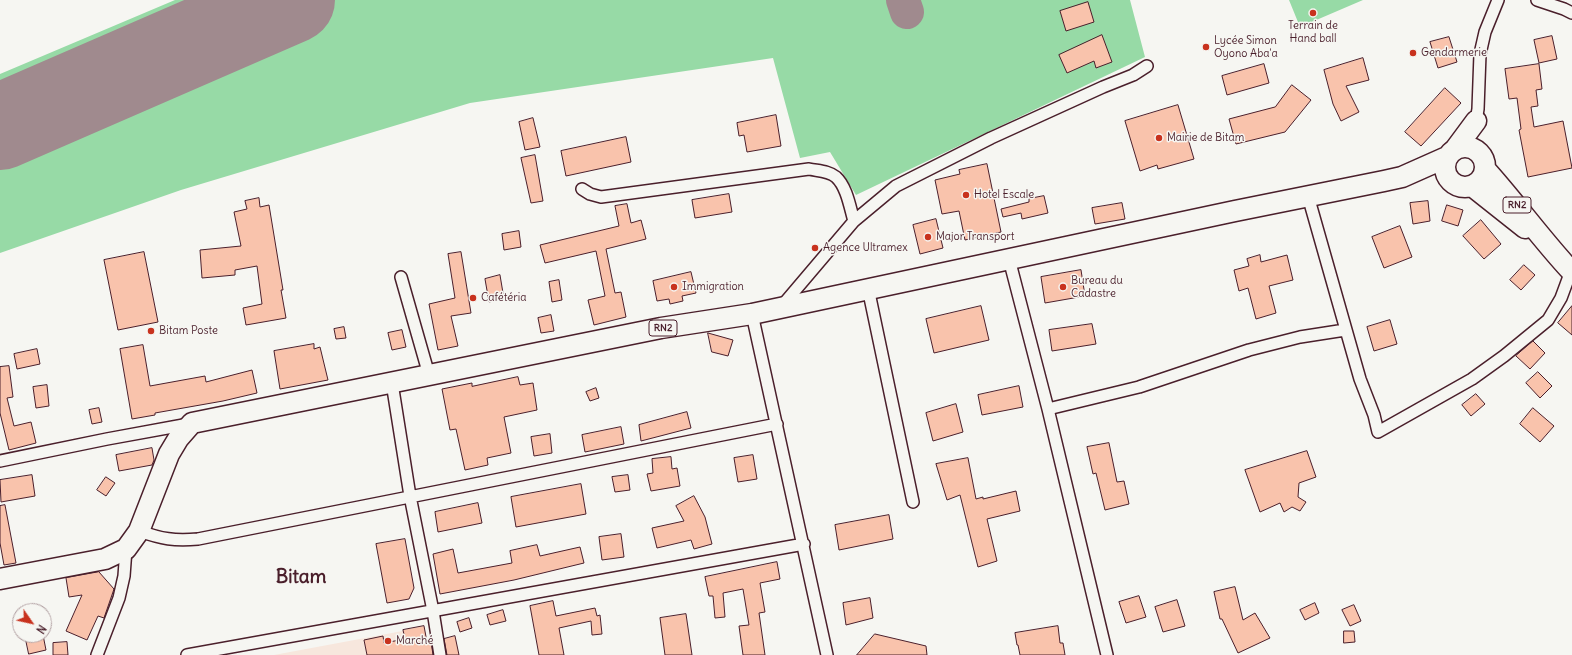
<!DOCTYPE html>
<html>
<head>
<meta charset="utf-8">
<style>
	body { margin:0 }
	#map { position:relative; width:1572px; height:655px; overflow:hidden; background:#f6f6f2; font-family:Delius,sans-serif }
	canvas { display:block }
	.north { position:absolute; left:12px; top:603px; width:40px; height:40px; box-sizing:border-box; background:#f6f6f2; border:1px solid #b1a0a2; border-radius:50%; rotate:124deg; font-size:11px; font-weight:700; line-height:16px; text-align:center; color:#4a1f2b }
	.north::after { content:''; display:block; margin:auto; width:14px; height:18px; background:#c8321e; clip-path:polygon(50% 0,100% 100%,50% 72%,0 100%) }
</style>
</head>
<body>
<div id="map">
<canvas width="1572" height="655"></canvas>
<div class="north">N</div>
</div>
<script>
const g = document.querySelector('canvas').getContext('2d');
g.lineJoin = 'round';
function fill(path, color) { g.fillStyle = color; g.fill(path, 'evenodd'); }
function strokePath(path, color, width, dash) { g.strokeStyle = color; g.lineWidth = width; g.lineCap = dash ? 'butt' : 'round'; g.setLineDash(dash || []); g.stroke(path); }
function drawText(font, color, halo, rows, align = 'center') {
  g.font = font + ' Delius,sans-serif'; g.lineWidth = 3; g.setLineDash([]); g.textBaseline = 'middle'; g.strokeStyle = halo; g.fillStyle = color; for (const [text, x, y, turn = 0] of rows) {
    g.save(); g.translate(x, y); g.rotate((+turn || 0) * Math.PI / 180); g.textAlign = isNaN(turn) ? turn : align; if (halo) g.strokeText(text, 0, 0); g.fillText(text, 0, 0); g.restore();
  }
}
const built = new Path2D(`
	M424,627L429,655H274Z`);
const green = new Path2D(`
	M175,0H1130L1145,57L856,195L830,152L800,158L773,58L470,103L181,190L0,253V74Z
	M1289,0H1363L1300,27Z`);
const taxiway = new Path2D(`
	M903,0L907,12`);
const runway = new Path2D(`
	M0,127L292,0`);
const building = new Path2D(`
	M1088,2L1094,22L1066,31L1060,11Z
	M1102,35L1112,62L1096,68L1094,61L1067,73L1059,55Z
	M1552,36L1557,59L1539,63L1534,40Z
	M1449,37L1457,62L1438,68L1430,42Z
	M1363,58L1369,80L1346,86L1359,112L1341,121L1333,104L1324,70Z
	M1264,64L1269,83L1227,95L1222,76Z
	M1539,64L1542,89L1536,90L1538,106L1531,107L1534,127L1563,121L1572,168L1528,177L1519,130L1521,129L1517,98L1509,99L1505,69Z
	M1292,85L1311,100L1285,132L1236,144L1229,119L1275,107Z
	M1445,88L1461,103L1421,146L1405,132Z
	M1178,105L1194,159L1158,169L1157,165L1140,171L1125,121Z
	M776,115L781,146L747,152L744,135L739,136L737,123Z
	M533,118L540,147L525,150L519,122Z
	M626,137L631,162L566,176L561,151Z
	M535,155L543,201L531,203L521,158Z
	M987,164L1001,232L965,240L959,211L942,214L935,180L960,174L959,170Z
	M729,194L732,212L695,218L692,200Z
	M1044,196L1048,213L1022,219L1021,213L1003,217L1001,209L1029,202V199Z
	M259,198L260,207L269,205L283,290H281L286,318L246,325L243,308L262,304L257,266L235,270V275L202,278L200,250L241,246L234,212L247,209L245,201Z
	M1428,201L1430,221L1413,224L1410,203Z
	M1122,203L1125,219L1095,224L1092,208Z
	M627,204L631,223L641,220L646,239L606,249L615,293L621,292L626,317L594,325L588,300L605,296L596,251L545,263L540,245L619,226L615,206Z
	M1447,205L1463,210L1458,226L1442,221Z
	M936,219L943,248L920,254L913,225Z
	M1481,220L1501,244L1484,259L1463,236Z
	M1400,226L1412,257L1384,268L1372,237Z
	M519,231L521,247L504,250L502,234Z
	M144,252L158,322L118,330L104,260Z
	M461,252L471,313L451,316L458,346L438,350L429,304L455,298L448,254Z
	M1260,255L1261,262L1287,255L1293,280L1269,286L1276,313L1256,319L1248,288L1239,291L1234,270L1249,266L1247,259Z
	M1524,265L1535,275L1521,290L1510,280Z
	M1081,270L1085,296L1045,303L1041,277Z
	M691,272L696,293L682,296L683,301L670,304L669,299L657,301L653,281Z
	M500,275L504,299L489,302L485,279Z
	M559,280L562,300L552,302L549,282Z
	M981,306L989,340L934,353L926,319Z
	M1572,306V335L1558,323Z
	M551,315L554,331L541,333L538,318Z
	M1390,320L1397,344L1374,351L1367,327Z
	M1092,324L1096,344L1052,351L1049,330Z
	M344,327L346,338L336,339L334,329Z
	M402,330L406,347L392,350L388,333Z
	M708,333L733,340L728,356L712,352Z
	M1533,341L1545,353L1530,369L1516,356Z
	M314,344V349L320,347L328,380L280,389L274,351Z
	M143,345L150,386L205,376L206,382L252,370L257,393L223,401L155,413V415L132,419L120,349Z
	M37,349L40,364L17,369L14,354Z
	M9,366L13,397L7,398L14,426L31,422L36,443L9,450L0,413V367Z
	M1538,372L1552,386L1540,398L1526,383Z
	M518,377L520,385L533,383L537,410L504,417L511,453L487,458L488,465L465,470L456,429L450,430L442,389L472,383V386Z
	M47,385L49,406L36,408L33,387Z
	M1019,386L1023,407L982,415L978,395Z
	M596,388L599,398L590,401L586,392Z
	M1476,394L1485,404L1471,416L1462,405Z
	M956,404L963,432L933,441L926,413Z
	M99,408L102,422L92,424L89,410Z
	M1533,408L1554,426L1540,442L1520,424Z
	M687,412L691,428L641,441L639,425Z
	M621,427L624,444L585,452L582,435Z
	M550,434L552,453L534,456L531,437Z
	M1109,443L1117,482L1124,481L1129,504L1105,510L1096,473L1093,474L1087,447Z
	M152,448L154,460L152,465L119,471L116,455Z
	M1307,451L1316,477L1299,483L1298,497L1306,502L1300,511L1292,507L1284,512L1280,503L1260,512L1245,470Z
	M753,455L757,479L738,482L734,458Z
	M671,457L672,469L677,468L680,486L651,491L647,474L653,473L652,459Z
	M968,458L976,499L983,497V499L1016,491L1020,511L987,519L997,561L978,567L960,495L947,500L936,464Z
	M32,475L35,496L1,502L0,480Z
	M628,475L630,490L615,492L612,477Z
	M106,477L115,483L106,496L97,490Z
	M581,484L586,514L516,527L511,497Z
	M694,496L705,517L712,544L694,549L691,540L657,548L652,528L684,521L676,506Z
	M478,503L482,523L438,532L435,512Z
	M5,505L16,563L4,565L0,543V506Z
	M889,515L893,539L839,550L835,525Z
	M621,534L624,557L602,560L599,537Z
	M405,539L414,588L409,599L387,603L376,544Z
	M537,545L540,556L580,547L584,563L514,580L440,594L433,554L453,549L458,573L512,563L510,551Z
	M777,562L780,579L760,583L765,612L759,613L765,655H743L739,626L749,625L743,589L723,593L725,617L715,618L713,596H709L705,577Z
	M99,572L114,589L104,618L98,616L87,640L66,631L82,595L69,597L66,578Z
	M1235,587L1243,620L1255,613L1270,638L1238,653L1222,619H1220L1214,592Z
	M1139,596L1146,617L1126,623L1119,602Z
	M870,598L873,618L846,625L843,603Z
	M1177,600L1185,626L1163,632L1155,607Z
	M553,601L556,616L595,608L597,616L600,615L602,634L592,635L591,621L559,628L564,655H539L530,606Z
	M1315,603L1319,613L1305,620L1300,610Z
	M1354,605L1361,621L1350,626L1342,610Z
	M503,610L506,621L490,625L487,615Z
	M686,614L692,655H665L660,618Z
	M469,618L472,628L460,632L457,622Z
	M424,626L427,642L431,641L433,655H367L364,640L383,636L384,643L405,639L403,630Z
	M1058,626L1060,643H1063L1065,655H1020L1018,645H1017L1015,633Z
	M1344,631H1354L1355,642L1344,643Z
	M875,634L926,646L927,655H857Z
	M25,635H43L46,650L29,654Z
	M455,636L459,655H447L444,639Z
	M67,642L68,655H53V643Z`);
const street = new Path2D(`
	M1537,0L1564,9L1572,13
	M1476,121L1478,109L1480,54L1485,32L1498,0
	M582,189L590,194L601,197L809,169C818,171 829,171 836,177C847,187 850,208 854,221
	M1308,196L1360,379L1374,415L1378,432L1472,379L1504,356L1548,320L1561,298L1571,271
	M1009,259L1048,409L1107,655
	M401,277L429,375
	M868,288L913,502
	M781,307L854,221L896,186L991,138L1103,87L1133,75L1147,66
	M752,314L827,655
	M392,383L410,496L433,611L440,655
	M1048,409L1139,387L1249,350L1300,337L1345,330
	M0,461L107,439L189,424
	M139,531C162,539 174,541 198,539L777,424
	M97,655L119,598L124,576L126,549
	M187,655L804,544`);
const highway = new Path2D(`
	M1445 167a20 20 0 1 1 40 0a20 20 0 1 1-40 0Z
	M1456,148L1476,121
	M1485,169C1515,202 1541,239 1572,272
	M1472,186L1525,228
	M0,579L105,559L126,549L139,531L169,454L178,439L192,423L661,328L752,314L1235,211L1384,181L1402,177L1447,157`);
const markers = [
	[1313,13,4,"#c8321e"],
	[1206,47,4,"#c8321e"],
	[1413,53,4,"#c8321e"],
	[1159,138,4,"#c8321e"],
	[966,195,4,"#c8321e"],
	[928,237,4,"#c8321e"],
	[815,248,4,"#c8321e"],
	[674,287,4,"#c8321e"],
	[1063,287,4,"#c8321e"],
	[473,298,4,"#c8321e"],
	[151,331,4,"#c8321e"],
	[388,641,4,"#c8321e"]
];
const shields = [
	[1517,205,28],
	[663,328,28]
];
const shieldNames = [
	["RN2",1517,205],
	["RN2",663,328]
];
const poiNames = [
	["Terrain de",1313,26,"center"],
	["Hand ball",1313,39,"center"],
	["Lycée Simon",1214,41],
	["Oyono Aba'a",1214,54],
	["Gendarmerie",1421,53],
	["Mairie de Bitam",1167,138],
	["Hotel Escale",974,195],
	["Major Transport",936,237],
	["Agence Ultramex",823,248],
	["Bureau du",1071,281],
	["Cadastre",1071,294],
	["Immigration",682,287],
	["Cafétéria",481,298],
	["Bitam Poste",159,331],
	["Marché",396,641]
];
const townNames = [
	["Bitam",301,578]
];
fill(built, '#f7e7dd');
fill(green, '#97daa6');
strokePath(taxiway, '#a08a8e', 34);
strokePath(runway, '#a08a8e', 86);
fill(building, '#f9c3ac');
strokePath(building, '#4a1f2b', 1);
strokePath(street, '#4a1f2b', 14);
strokePath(highway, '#4a1f2b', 23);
strokePath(street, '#f6f6f2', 11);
strokePath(highway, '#f6f6f2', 20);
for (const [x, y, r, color] of markers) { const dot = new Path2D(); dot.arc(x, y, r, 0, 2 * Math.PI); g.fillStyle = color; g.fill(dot); strokePath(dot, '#f6f6f2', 1.5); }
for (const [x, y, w] of shields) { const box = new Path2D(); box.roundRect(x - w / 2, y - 8, w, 16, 3); g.fillStyle = '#f6f6f2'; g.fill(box); strokePath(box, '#4a1f2b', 1); }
drawText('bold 10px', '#4a1f2b', null, shieldNames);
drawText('11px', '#4a1f2b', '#f6f6f2', poiNames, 'left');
drawText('bold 19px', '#4a1f2b', '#f6f6f2', townNames);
</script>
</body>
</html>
